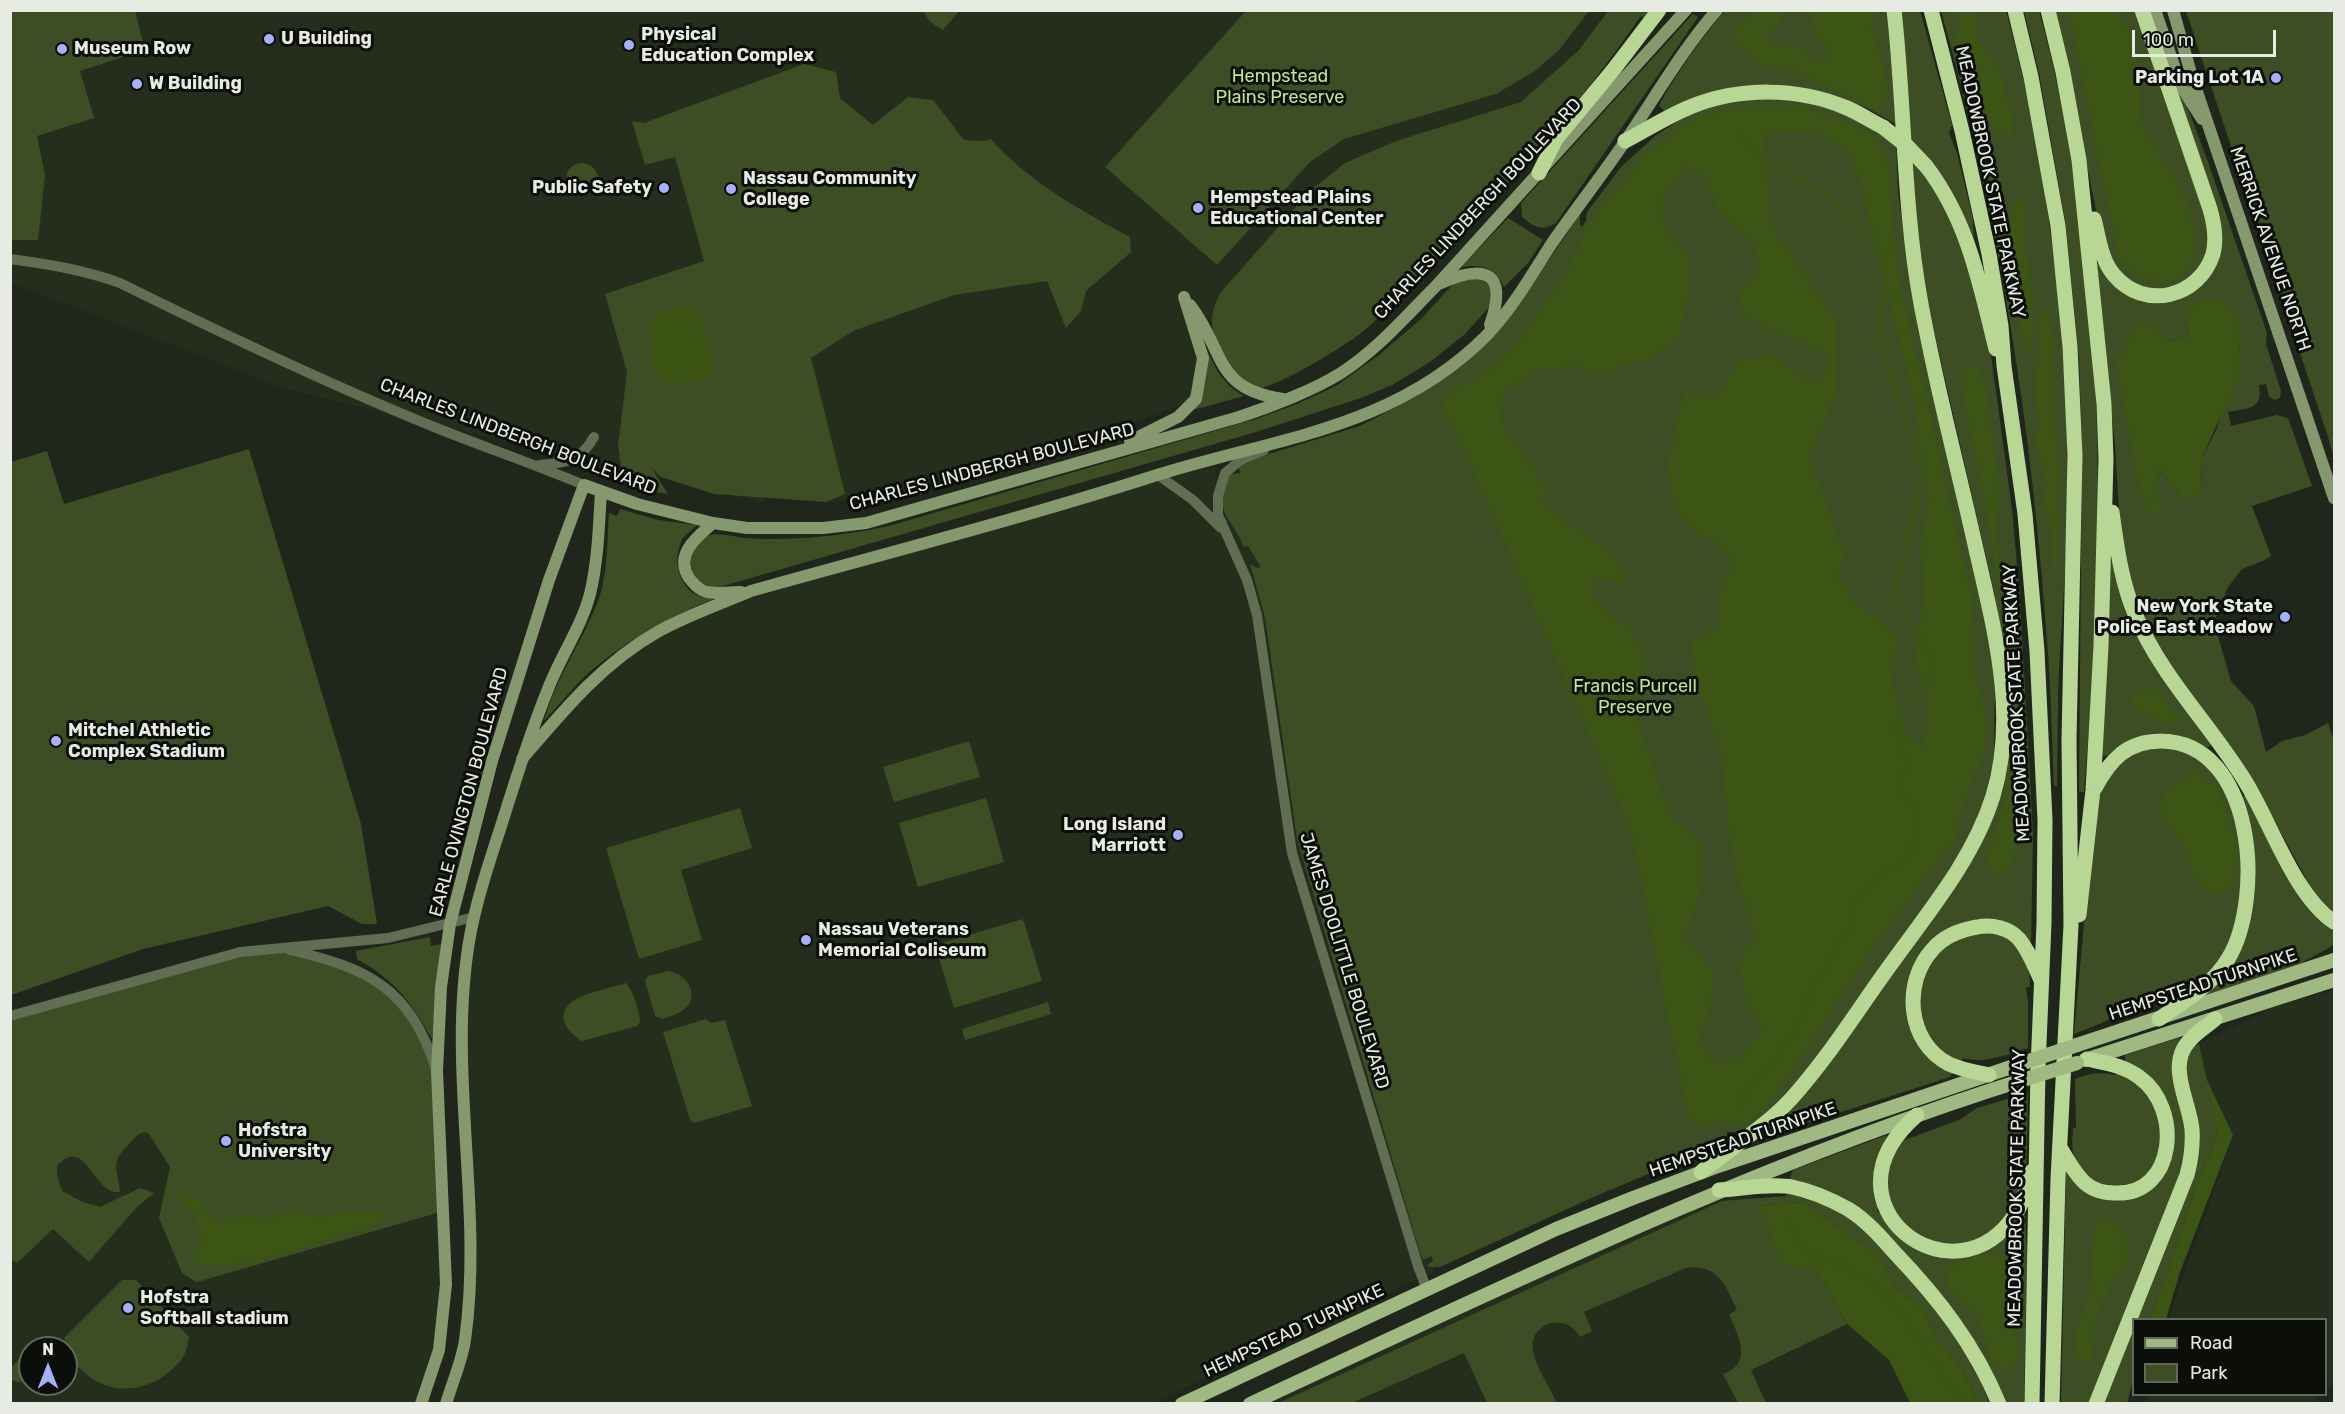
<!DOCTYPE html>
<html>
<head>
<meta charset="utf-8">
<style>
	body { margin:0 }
	#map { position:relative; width:2345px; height:1414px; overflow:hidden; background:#20261b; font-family:Rubik,sans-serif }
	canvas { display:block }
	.frame { position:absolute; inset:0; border:12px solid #e7ebe3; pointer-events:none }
	.legend { position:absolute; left:2132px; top:1318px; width:195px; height:78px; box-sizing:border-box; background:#0c0e09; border:2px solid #646660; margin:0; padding:8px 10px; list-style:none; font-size:18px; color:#e7ebe3 }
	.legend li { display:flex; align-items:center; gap:12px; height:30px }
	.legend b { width:30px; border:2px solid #646660 }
	.north { position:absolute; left:18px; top:1336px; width:60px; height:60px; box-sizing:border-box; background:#0c0e09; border:2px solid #646660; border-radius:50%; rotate:0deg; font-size:16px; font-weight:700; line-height:24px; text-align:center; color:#e7ebe3 }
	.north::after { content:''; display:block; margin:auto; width:21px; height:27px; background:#a7b0fc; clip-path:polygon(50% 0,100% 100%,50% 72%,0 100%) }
	.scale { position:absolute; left:2132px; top:30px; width:144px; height:27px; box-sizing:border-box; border:3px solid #e7ebe3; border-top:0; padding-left:8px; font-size:18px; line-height:21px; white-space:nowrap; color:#e7ebe3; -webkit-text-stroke:4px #0c0e09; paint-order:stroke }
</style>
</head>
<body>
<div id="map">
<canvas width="2345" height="1414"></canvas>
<div class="frame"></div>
<ul class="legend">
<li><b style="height:8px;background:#a0b982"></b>Road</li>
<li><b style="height:16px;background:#3d4e25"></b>Park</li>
</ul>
<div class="north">N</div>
<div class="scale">100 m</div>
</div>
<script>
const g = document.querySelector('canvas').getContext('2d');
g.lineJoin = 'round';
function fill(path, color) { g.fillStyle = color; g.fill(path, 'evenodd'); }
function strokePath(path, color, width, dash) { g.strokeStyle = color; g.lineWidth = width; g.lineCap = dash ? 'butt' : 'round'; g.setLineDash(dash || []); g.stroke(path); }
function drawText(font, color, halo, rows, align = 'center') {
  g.font = font + ' Rubik,sans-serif'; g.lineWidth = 6; g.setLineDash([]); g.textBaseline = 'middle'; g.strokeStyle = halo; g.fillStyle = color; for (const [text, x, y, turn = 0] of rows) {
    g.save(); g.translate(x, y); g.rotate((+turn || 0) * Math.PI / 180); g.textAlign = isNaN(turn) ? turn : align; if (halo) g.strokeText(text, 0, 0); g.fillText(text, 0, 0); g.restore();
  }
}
const built = new Path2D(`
	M10,11H1608L1528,113L1363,277L1211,322L1184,297L1177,296L1197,355L1198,375L1192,396L1180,405L1055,451L886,498L826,502L845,493L810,359L764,503L286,389L11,283Z
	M1214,463L1224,505L1265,574L1301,828L1435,1271L1153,1403L449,1404L468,1331L461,1055L473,927L525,760L578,696L648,639L753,593Z
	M2334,990V1385L2326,1388V1320H2168L2233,1136L2205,1076L2199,1044L2273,1007Z
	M11,1016L437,1071L442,1321L419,1403L11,1404ZM30,1348H66V1384H30Z
	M1750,1190L1847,1324L1889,1360L1910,1403L1245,1404L1707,1199Z
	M2149,1394L2314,1395L2316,1403L2148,1404Z`);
const green = new Path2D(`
	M10,11H135L145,50L80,71L94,118L37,136L45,175L38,240H11Z
	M923,11V10L959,11L943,30L930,22Z
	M1246,11V10L1589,11L1559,50L1535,71L1496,94L1344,139L1310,162L1217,265L1105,167Z
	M1608,11H1651L1646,19L1641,16C1578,107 1504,191 1426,269C1404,290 1384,315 1361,333C1346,345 1268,394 1253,388C1236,381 1228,367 1221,351C1210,326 1208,317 1221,292L1311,190L1345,163L1396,141L1521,102L1578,51Z
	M1725,11H1887L1896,124L1865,107L1799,87L1754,85L1708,93L1665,112L1659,105C1678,71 1700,40 1725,11Z
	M1900,11H1920L1952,125L1949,133L1957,153L1973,219L1974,242C1960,199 1942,169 1909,138Z
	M1941,11H2006C2042,140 2060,275 2066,409C2070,485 2066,561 2061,636C2057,686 2058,736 2057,786H2054C2052,738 2051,689 2047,641C2032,429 1999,215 1941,11Z
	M2024,11H2039C2109,260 2106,536 2084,792H2079L2082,444L2079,358L2065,220L2039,73Z
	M2056,11H2136L2207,215L2209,238L2203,262L2187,281L2164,290L2140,287L2120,275L2101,235Z
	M2186,11H2334V457L2328,437Z
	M1693,14L1698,17L1556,223C1542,232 1534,227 1522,217L1521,203Z
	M2159,32L2208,162L2267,333L2266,344L2281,391L2280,398L2275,400L2269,397L2266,384L2259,385C2264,410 2247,408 2228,412L2231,426L2277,415L2288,418L2312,486L2252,506L2271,556L2265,560L2242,569L2228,587L2214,622L2231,681L2254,706L2266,752L2282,741L2305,735L2328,723L2334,741V913L2314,893L2252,780L2169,665L2147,625L2131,585L2121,543L2115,445L2097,264L2101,263L2156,303L2218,257L2155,33ZM2189,327L2240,344L2217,428L2202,458L2201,493L2188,502L2160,471L2157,480L2159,328L2171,341L2187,339Z
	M804,64L836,72L840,98L873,125L908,97L933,100L964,140L984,141L991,139C1025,179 1083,212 1130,237L1131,252L1086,291L1081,311L1066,328L1047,281L954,295L853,331L811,358L845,494L826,502L714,494L661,477L651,467L668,494L632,488L623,478L618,446L627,372L605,294L704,261L675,157L645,165L632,121L644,123Z
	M1788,97C1835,107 1857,116 1896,144L1898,193L1918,331L1974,567L1995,675L1994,757L1986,795L1973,830L1932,897L1789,1094L1744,1132H1726L1728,1136L1734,1138L1598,1195L1440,1267H1429L1427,1265L1433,1261L1431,1256L1423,1260L1420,1253L1297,839L1265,617L1250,564L1257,568L1261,567L1248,546L1244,547C1230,513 1212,515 1230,474L1240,473L1239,468L1246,461L1360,426L1417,396L1455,370L1527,292L1580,214V225L1582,227L1586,221L1587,212L1621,167L1655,136L1699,107L1715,102Z
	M1912,159L1952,216L1976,292L1991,355L2012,509L2020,600L2033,835L2031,945C2027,941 2024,934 2020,930C2015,925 2002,921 1995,920C1952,914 1913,947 1907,990C1906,998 1906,1009 1909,1017C1912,1026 1946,1060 1954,1069L1950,1077L1761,1138L1760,1135L1767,1133L1766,1125L1984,829L2009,708L2005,648L1994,592L1928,305L1919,255Z
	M566 179a16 16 0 1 1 32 0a16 16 0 1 1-32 0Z
	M1508,218L1543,240L1528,263L1504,287C1495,268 1483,264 1463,267L1462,266Z
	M1470,277L1483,279L1491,287V305L1465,334L1430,362L1392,385L1361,398L1256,432L723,586C719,586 713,587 709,586C686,579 684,545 706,536C718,532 731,536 743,538C755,539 768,539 780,539C817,538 853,534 889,526L1259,418L1297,404L1336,386L1379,355L1421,319L1456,281Z
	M1205,346C1216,369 1221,383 1244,396L1189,411C1205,387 1209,375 1205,346Z
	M249,449L361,824L377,924H362L328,906L143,949L11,995V462L47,451L64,504Z
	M620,509L658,520L697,525C693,529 687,533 683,538C672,557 677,587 699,596C703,598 709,598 713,599C667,618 623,642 585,676C571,690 558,706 544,721C555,680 581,643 597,604C608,576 607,542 609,513L617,516Z
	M2114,561L2119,584L2211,744L2208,748C2167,726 2144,728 2106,756L2102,755L2109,562Z
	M969,741L980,777L894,802L883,767Z
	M2164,746L2184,750L2207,765L2228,798L2243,852L2240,913L2220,961L2200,983L2196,979L2173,994L2133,1006L2102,1023L2074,1034L2094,813C2107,770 2118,752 2164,746Z
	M2241,796L2249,797L2334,929V945L2301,963L2202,996L2216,986L2218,980C2227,965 2241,948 2247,932C2262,889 2255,838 2241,796Z
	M986,798L1004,862L918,887L899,823Z
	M740,808L752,848L681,870L702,940L639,959L606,848Z
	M1023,919L1042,981L954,1008L935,945Z
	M1965,932C1978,933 1992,932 2004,934C2026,939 2030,968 2030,987H2026L2028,1001V1048C2006,1055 1986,1064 1963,1058L1960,1062L1942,1053L1925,1034L1916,1000L1930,959Z
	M430,937L431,946L441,944L432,1039C411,1002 395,980 357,959L356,951Z
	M258,949L326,959L388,991L429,1046L444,1211L197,1282L182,1273L159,1218L170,1167L149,1134L144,1132C137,1134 134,1139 129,1144C109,1164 118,1167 120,1192C93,1196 86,1133 57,1166V1176L62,1191L83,1202L100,1207L140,1188L154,1193L135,1209L89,1262L53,1229L17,1263L11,1259V1016Z
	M669,971C690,975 702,1000 680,1012C675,1015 668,1017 662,1019L655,1016L645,981L648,976Z
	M626,983C634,993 639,1009 640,1022L637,1026L582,1041C567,1032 554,1015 573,1001C581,994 614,987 626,983Z
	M1048,1002L1051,1014L965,1040L962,1029Z
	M706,1019L711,1023L725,1020L752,1106L694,1123L690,1120L663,1032Z
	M2179,1038L2182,1039L2186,1116L2184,1167L2091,1403L2061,1404L2066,1171L2087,1190L2156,1180L2172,1124L2125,1063V1055Z
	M2199,1044L2218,1132L2196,1186L2151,1319L2135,1320L2193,1172L2183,1072L2186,1055L2194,1046Z
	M2118,1070C2138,1079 2138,1083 2151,1100C2160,1112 2161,1118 2161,1133C2161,1139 2162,1146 2161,1152C2153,1188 2098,1202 2079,1169C2071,1156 2072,1142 2073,1128H2076L2075,1079C2090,1073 2099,1072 2115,1075Z
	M2028,1093C2027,1115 2029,1176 2021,1194C2017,1203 2002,1224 1994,1231C1971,1254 1917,1248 1898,1222C1887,1207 1884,1187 1886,1169C1887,1161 1893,1151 1896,1143L1959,1120L1977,1108Z
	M1887,1135C1887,1146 1880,1153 1877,1163C1873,1177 1877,1193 1880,1207L1877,1210L1895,1232L1914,1246L1991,1245L2014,1230L2025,1214L2027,1256L2024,1403H2003L1890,1238L1789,1181L1793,1170Z
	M1787,1191L1811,1195L1863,1225L1935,1302L1979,1370L1975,1372L1982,1384L1989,1403H1978L1963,1370L1936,1338L1922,1306L1895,1288L1879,1255L1803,1202L1759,1206L1816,1269L1847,1324L1751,1370L1766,1403H1738L1723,1374C1754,1363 1738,1336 1729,1314L1737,1310C1725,1285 1719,1264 1686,1268L1584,1312L1592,1331L1580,1337C1566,1311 1528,1323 1533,1351C1536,1367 1550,1388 1557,1403H1487L1464,1353L1352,1403L1276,1404L1722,1201L1786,1196Z
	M122,1280H136L189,1337C188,1342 187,1350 184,1355C181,1362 172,1370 165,1375C136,1396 99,1393 75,1363C69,1357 67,1346 64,1338Z
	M2133,1324V1380L2127,1403L2102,1404Z
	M38,1338H42L46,1348H30V1379L19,1382L11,1380V1368Z`);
const forest = new Path2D(`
	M1758,11H1784L1780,22L1767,36L1774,45L1798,48L1821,60L1833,57C1824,44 1810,27 1812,11H1874L1871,30L1880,52L1887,86V101L1877,109L1793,71L1754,64L1744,47H1736L1729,42L1742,22Z
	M1960,11H1976V41L1993,58L2003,82L2004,96L2012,113L2013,137L1995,133L1966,68L1956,40Z
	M2069,11H2117L2134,40L2142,123L2186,198L2194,231L2195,258L2183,276L2175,281L2163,282L2138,275L2119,258Z
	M1794,105L1846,122L1868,132L1887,154L1897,271L1973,604L1975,672L1985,713V751L1964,800L1955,839L1879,938L1775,1096L1756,1118L1737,1125L1727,1121L1707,1127L1691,1125L1668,1018L1632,832L1459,438L1447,417L1442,397L1488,370L1520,341L1566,273L1588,225L1646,153L1666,140L1697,116L1755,106ZM1789,130L1817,133L1845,147L1860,180L1909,377L1929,500L1921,546L1925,593L1915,656L1928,705L1924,747L1905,733L1892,681L1897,636L1885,624L1856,604L1838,576L1845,559L1836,530L1809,456L1836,394V320L1771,224L1764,136ZM1686,166L1702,173L1720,212L1753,243L1760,273L1740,292L1738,305L1747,318L1828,355L1824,374L1814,380L1795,372L1772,355L1740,361L1713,400L1685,389L1668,463L1673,505L1693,532L1715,540L1734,561L1720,593L1719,627L1692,641L1694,671L1721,752L1730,838L1738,878L1755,937L1737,961L1747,1001L1763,1028L1739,1057L1713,1064L1700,1038L1710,1009L1715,973L1684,937L1703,887L1702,844L1671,816L1636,718L1638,688L1648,665L1632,630L1592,599L1594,579L1627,582L1615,559L1601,546L1542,504L1546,493L1529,460L1500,420L1505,389L1539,370L1573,366L1607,375L1618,364L1646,361L1679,338L1688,297L1690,260L1663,223V198Z
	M2017,199L2025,201C2026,217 2025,232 2026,248C2028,282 2039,321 2029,354L2024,352L2007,228L2010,212Z
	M2227,298L2239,320L2240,372L2230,402L2222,413L2202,458L2201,493L2188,502L2160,471L2157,480L2161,512H2148L2138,479L2116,364L2135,328L2142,323L2159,328L2171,341L2187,339L2189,327L2184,310L2202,300Z
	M2040,312H2047L2054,337L2055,435L2059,462L2056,575L2052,565L2050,516L2044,500L2046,482L2035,440L2039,422L2035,387L2039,351Z
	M1967,365L1979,368L1987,391L1999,488L1996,526L1997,549L2009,596L2003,611L1987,513L1963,395L1961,374Z
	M2018,678L2022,719L2018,776L2027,791L2026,814L2011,866L2006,872L1997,874L1985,866C2000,820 2013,773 2018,724C2019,710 2011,691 2018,678Z
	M2149,687C2170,692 2163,699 2173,711C2178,716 2180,716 2182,723H2166L2133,706L2131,697Z
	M2194,771L2215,784L2229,818L2237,857L2231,888L2209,893L2194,879L2189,853L2160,812L2165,791Z
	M2205,1076L2233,1135L2180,1272L2166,1319H2151L2196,1186L2218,1132Z
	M172,1193C186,1194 200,1197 207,1209C211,1216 212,1220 219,1224L238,1216L271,1218L292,1209L299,1210L318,1218L340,1213H391L383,1221C326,1238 253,1273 194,1264L193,1256L201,1241V1234L192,1209Z
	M1803,1202L1879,1255L1895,1288L1922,1306L1936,1338L1963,1370L1978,1403H1910L1889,1360L1847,1324L1816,1269L1784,1266L1759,1206Z
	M2103,1219L2113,1220L2127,1237L2128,1262L2109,1289L2096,1318L2091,1362L2079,1361L2074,1337L2083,1314L2091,1280L2094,1228Z
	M1977,1254L2000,1255L2013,1269L2014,1286L2010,1324L2017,1340L2019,1355L2014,1369L2003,1374L1990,1358L1985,1336L1975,1314L1949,1286L1946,1270Z`);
const water = new Path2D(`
	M697,307L714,369L710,375L682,384L662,381L651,366L652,350L648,319L661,311Z`);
const stream = new Path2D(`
	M1738,136L1756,153L1834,200L1869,234L1880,255L1887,291L1881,312L1882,348L1915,444L1922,477L1909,531L1906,550L1894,582L1895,594L1910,625L1930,651L1933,661L1927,683L1901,712L1895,731L1908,766L1899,787L1918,815L1910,859C1882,871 1846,892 1850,927L1843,936L1828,966L1815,983L1793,1037L1764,1072L1745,1088L1742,1109
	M1785,1217L1798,1238L1811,1254L1842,1265L1867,1279L1892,1304L1924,1346L1937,1369L1969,1404`);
const tertiary = new Path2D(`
	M10,259C48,264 84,270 120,283C225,335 330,385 439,429C487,448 536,465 584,485
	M1264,450L1242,459L1225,473L1218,496V515L1247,580L1257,615L1292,853L1418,1266L1427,1290
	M539,465C565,463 580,462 594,437
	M1158,475L1193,500L1221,528
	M290,950C368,968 410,988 436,1069
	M10,1016L240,952L388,938L474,917`);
const secondary = new Path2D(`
	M2155,10L2181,86L2202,119
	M2173,10L2192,77L2334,498
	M1441,283C1487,263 1508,273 1490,325
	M1190,305C1226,352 1213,389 1283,399
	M1130,441L1178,417L1196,399L1203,358L1184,297
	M713,523C697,537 674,554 689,578C694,584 699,590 707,592C718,594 730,592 741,592
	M522,759C563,711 602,663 659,631C688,615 720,604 751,591C887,553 1023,518 1157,475C1275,438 1394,429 1487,335C1512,309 1532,274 1552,243C1577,207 1604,173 1628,137C1657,94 1683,49 1717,10
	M421,1404L439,1350L446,1284L437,1071L441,987L450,924L492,761L549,580L584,485L637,504L713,523L747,528H823L866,523L1239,417C1270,407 1314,390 1341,373C1377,350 1407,315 1436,286L1686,10
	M446,1404C452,1383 462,1361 465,1340C484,1206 446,1070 470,936C477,898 490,860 502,823C516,778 530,733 548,689C560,657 581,628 590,594C598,561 599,525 601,491`);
const primary = new Path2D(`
	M2077,1045L2334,960
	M2085,1060L2334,980
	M1182,1404L1556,1229L1633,1198L1718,1166L2026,1062
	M1250,1404C1505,1286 1757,1163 2026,1079`);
const motorway = new Path2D(`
	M1931,10L1962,131L1989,254L2001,326L2004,366L2025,514L2037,651L2045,820L2044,923L2038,1068L2032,1404
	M2015,10L2031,77L2058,226L2070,347L2075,455L2069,740L2071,925L2058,1179L2052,1404
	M2048,10L2063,72L2079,160L2104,404L2106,459L2101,646L2093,790L2079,915
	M1625,141C1646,130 1668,116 1690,107C1739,87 1798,87 1847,108C1859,113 1871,121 1883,127
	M1926,166C1968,220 1980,285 1996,349
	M1539,173L1556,139L1614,69L1659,10
	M2094,219C2099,238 2101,260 2114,275C2144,311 2199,298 2213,254C2217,239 2214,223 2210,209L2142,10
	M2112,512C2117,547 2121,581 2135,614C2161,677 2210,724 2245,781C2271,823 2294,895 2334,922
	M2095,788C2110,760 2127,741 2161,741C2255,742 2265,898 2228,959C2212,986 2184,1001 2159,1019
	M1989,1075C1976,1072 1962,1070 1949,1064C1907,1043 1902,982 1933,949C1944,936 1960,930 1977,927C1992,924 2009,928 2019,939C2029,951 2035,967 2041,980
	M1917,1115C1814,1204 1955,1309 2016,1213C2024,1201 2028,1185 2032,1171
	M2061,1149C2068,1161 2075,1174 2085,1183C2093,1190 2104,1193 2115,1193C2176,1196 2183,1108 2139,1077C2123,1065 2105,1063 2087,1059
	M1701,1172C1731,1148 1765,1127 1791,1099C1829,1057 1860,1006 1894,960C1931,909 1974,857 1993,796C2018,714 1994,629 1976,549C1958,468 1936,386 1921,304C1903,207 1905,108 1894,10
	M1719,1190C1739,1189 1774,1183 1792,1187C1812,1191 1830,1199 1848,1209C1866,1220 1881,1237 1895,1253C1938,1298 1975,1345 1999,1404
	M2096,1404L2187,1175C2191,1160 2193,1145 2192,1129C2189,1100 2166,1065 2190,1040C2197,1032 2207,1026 2215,1019`);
const primaryBridge = new Path2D(`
	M2026,1062L2077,1045
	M2026,1079L2077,1063`);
const motorwayBridge = new Path2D(`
	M1883,127L1907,146L1926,166`);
const markers = [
	[269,39,6,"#a7b0fc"],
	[629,45,6,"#a7b0fc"],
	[62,49,6,"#a7b0fc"],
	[2276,78,6,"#a7b0fc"],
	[137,84,6,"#a7b0fc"],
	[664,188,6,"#a7b0fc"],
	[731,189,6,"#a7b0fc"],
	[1198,208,6,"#a7b0fc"],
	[2285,617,6,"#a7b0fc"],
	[56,741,6,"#a7b0fc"],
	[1178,835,6,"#a7b0fc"],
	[806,940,6,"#a7b0fc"],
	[226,1141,6,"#a7b0fc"],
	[128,1308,6,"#a7b0fc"]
];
const poiNames = [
	["Physical",641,35],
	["Education Complex",641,56],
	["U Building",281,39],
	["Museum Row",74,49],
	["Parking Lot 1A",2264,78,"right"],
	["W Building",149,84],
	["Nassau Community",743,179],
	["College",743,200],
	["Public Safety",652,188,"right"],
	["Hempstead Plains",1210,198],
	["Educational Center",1210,219],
	["New York State",2273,607,"right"],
	["Police East Meadow",2273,628,"right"],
	["Mitchel Athletic",68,731],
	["Complex Stadium",68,752],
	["Long Island",1166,825,"right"],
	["Marriott",1166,846,"right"],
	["Nassau Veterans",818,930],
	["Memorial Coliseum",818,951],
	["Hofstra",238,1131],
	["University",238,1152],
	["Hofstra",140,1298],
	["Softball stadium",140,1319]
];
const parkNames = [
	["Hempstead",1280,77],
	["Plains Preserve",1280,98],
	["Francis Purcell",1635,687],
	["Preserve",1635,708]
];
const streetNames = [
	["MEADOWBROOK STATE PARKWAY",1990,182,78],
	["CHARLES LINDBERGH BOULEVARD",1478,209,-47],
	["MERRICK AVENUE NORTH",2270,249,71],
	["CHARLES LINDBERGH BOULEVARD",518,437,21],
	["CHARLES LINDBERGH BOULEVARD",992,467,-15],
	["MEADOWBROOK STATE PARKWAY",2017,703,-93],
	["EARLE OVINGTON BOULEVARD",469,792,-75],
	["JAMES DOOLITTLE BOULEVARD",1344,961,73],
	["HEMPSTEAD TURNPIKE",2203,985,-18],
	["HEMPSTEAD TURNPIKE",1743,1140,-19],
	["MEADOWBROOK STATE PARKWAY",2017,1188,-89],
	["HEMPSTEAD TURNPIKE",1294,1331,-25]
];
fill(built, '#252d1c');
fill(green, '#3d4e25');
fill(forest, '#3c5515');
fill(water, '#3b5414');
strokePath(stream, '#3b5414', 3);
strokePath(tertiary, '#626e54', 10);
strokePath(secondary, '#85986e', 12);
strokePath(primary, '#a0b982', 14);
strokePath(motorway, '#b8d794', 15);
strokePath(primaryBridge, '#a0b982', 14);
strokePath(motorwayBridge, '#b8d794', 15);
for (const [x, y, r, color] of markers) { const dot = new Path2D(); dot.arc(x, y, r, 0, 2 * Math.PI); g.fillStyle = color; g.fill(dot); strokePath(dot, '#0c0e09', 2); }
drawText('bold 18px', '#e7ebe3', '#0c0e09', poiNames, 'left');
drawText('18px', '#bfe88d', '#0c0e09', parkNames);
drawText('18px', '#e7ebe3', '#0c0e09', streetNames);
</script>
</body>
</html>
